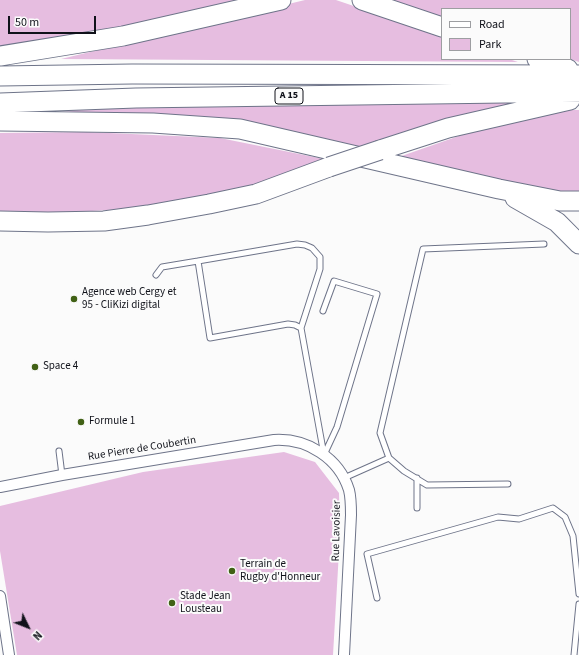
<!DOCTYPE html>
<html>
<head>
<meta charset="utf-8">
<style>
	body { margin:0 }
	#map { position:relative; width:579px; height:655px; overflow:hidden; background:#fbfbfb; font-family:"Source Sans 3",sans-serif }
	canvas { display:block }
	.legend { position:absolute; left:441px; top:8px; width:130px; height:52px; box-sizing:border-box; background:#fbfbfb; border:1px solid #9d9ea1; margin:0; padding:5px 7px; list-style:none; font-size:12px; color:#10121a }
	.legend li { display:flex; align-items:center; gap:8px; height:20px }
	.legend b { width:20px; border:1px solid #9d9ea1 }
	.north { position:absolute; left:8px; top:607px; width:40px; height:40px; -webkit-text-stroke:3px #fbfbfb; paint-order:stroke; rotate:133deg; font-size:11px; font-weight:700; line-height:16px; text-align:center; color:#10121a }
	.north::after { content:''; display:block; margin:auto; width:14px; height:18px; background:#10121a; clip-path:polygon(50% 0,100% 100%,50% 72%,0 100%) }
	.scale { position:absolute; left:8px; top:16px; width:88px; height:18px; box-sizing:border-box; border:2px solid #10121a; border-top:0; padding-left:5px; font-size:12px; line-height:14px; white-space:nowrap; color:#10121a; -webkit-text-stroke:3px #fbfbfb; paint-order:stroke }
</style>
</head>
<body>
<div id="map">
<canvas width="579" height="655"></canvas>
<ul class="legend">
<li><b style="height:5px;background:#fff"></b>Road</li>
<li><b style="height:11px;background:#e6bde0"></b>Park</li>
</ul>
<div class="north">N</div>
<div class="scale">50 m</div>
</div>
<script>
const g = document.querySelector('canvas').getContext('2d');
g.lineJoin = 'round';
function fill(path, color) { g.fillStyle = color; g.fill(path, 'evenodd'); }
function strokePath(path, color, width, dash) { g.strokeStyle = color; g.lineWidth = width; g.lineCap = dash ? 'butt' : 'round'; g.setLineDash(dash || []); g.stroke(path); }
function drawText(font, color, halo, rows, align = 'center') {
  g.font = font + ' "Source Sans 3",sans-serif'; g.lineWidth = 4; g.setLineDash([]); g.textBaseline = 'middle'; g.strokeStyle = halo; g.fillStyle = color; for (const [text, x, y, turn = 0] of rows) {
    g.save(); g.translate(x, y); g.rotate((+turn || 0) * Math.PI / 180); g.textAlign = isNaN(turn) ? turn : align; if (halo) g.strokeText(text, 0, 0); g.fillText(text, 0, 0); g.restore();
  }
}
const green = new Path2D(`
	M0,0H252L208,12L0,51Z
	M305,0H336L442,36V59H509L518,62L61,59Z
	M392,0H579V62L570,59V9H442V17Z
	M546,99L357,149L244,125L48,110Z
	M550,110H579V195L390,160L499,122Z
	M87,132L220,138L329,160L257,185L170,206L30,215L0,213V133Z
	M284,452L315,462L339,493L340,534L333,655H17L0,551V506L143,472Z`);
const lane = new Path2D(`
	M156,275L162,267L198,261
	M301,328L295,325L288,324L210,338L198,261L297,244L305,245L312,248L320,257V269L301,328L324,455L337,427L377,294L334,281L323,311
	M59,451L62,475
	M389,458L404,471L427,485L508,484
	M344,478L389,458L380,433L423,249L544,244
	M417,478V508
	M377,598L367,554L498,517L519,519L553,508L565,517L573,536L579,594
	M574,655L579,604`);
const street = new Path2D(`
	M0,487L62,475L274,440C307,438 339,458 349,490C351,498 351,506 351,515L344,655
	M0,596L9,655`);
const highway = new Path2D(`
	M362,0L442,27
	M0,56L123,36L281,0
	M537,59L568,69
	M0,76L132,74L579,75
	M0,103L136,98L579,92
	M0,121L153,123L240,129L499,189L560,201H579
	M380,150L448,128L570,100
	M515,198L557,222L579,244
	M0,221L48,222L104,221L148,215L209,204L256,194L329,167`);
const highwayBridge = new Path2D(`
	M329,167L380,150`);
const markers = [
	[74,299,4,"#416115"],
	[35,367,4,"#416115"],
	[81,422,4,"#416115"],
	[232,571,4,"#416115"],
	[172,603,4,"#416115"]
];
const shields = [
	[289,96,28]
];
const shieldNames = [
	["A 15",289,96]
];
const poiNames = [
	["Agence web Cergy et",82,293],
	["95 - CliKizi digital",82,306],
	["Space 4",43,367],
	["Formule 1",89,422],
	["Terrain de",240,565],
	["Rugby d'Honneur",240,578],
	["Stade Jean",180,597],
	["Lousteau",180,610]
];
const streetNames = [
	["Rue Pierre de Coubertin",142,449,-9],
	["Rue Lavoisier",337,531,-89]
];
fill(green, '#e6bde0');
strokePath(lane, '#6e7489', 7);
strokePath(street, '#6e7489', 12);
strokePath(highway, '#6e7489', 21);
strokePath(lane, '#fff', 5);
strokePath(street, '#fff', 10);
strokePath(highway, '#fff', 19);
strokePath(highwayBridge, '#6e7489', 21, []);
strokePath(highwayBridge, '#fff', 19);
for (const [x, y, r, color] of markers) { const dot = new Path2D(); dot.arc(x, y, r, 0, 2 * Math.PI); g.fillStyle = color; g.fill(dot); strokePath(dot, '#fbfbfb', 1.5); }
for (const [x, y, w] of shields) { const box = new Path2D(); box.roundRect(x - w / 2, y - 8, w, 16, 3); g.fillStyle = '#fbfbfb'; g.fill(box); strokePath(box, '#10121a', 1); }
drawText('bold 10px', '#10121a', null, shieldNames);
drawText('11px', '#10121a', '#fbfbfb', poiNames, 'left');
drawText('11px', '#10121a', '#fbfbfb', streetNames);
</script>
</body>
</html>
